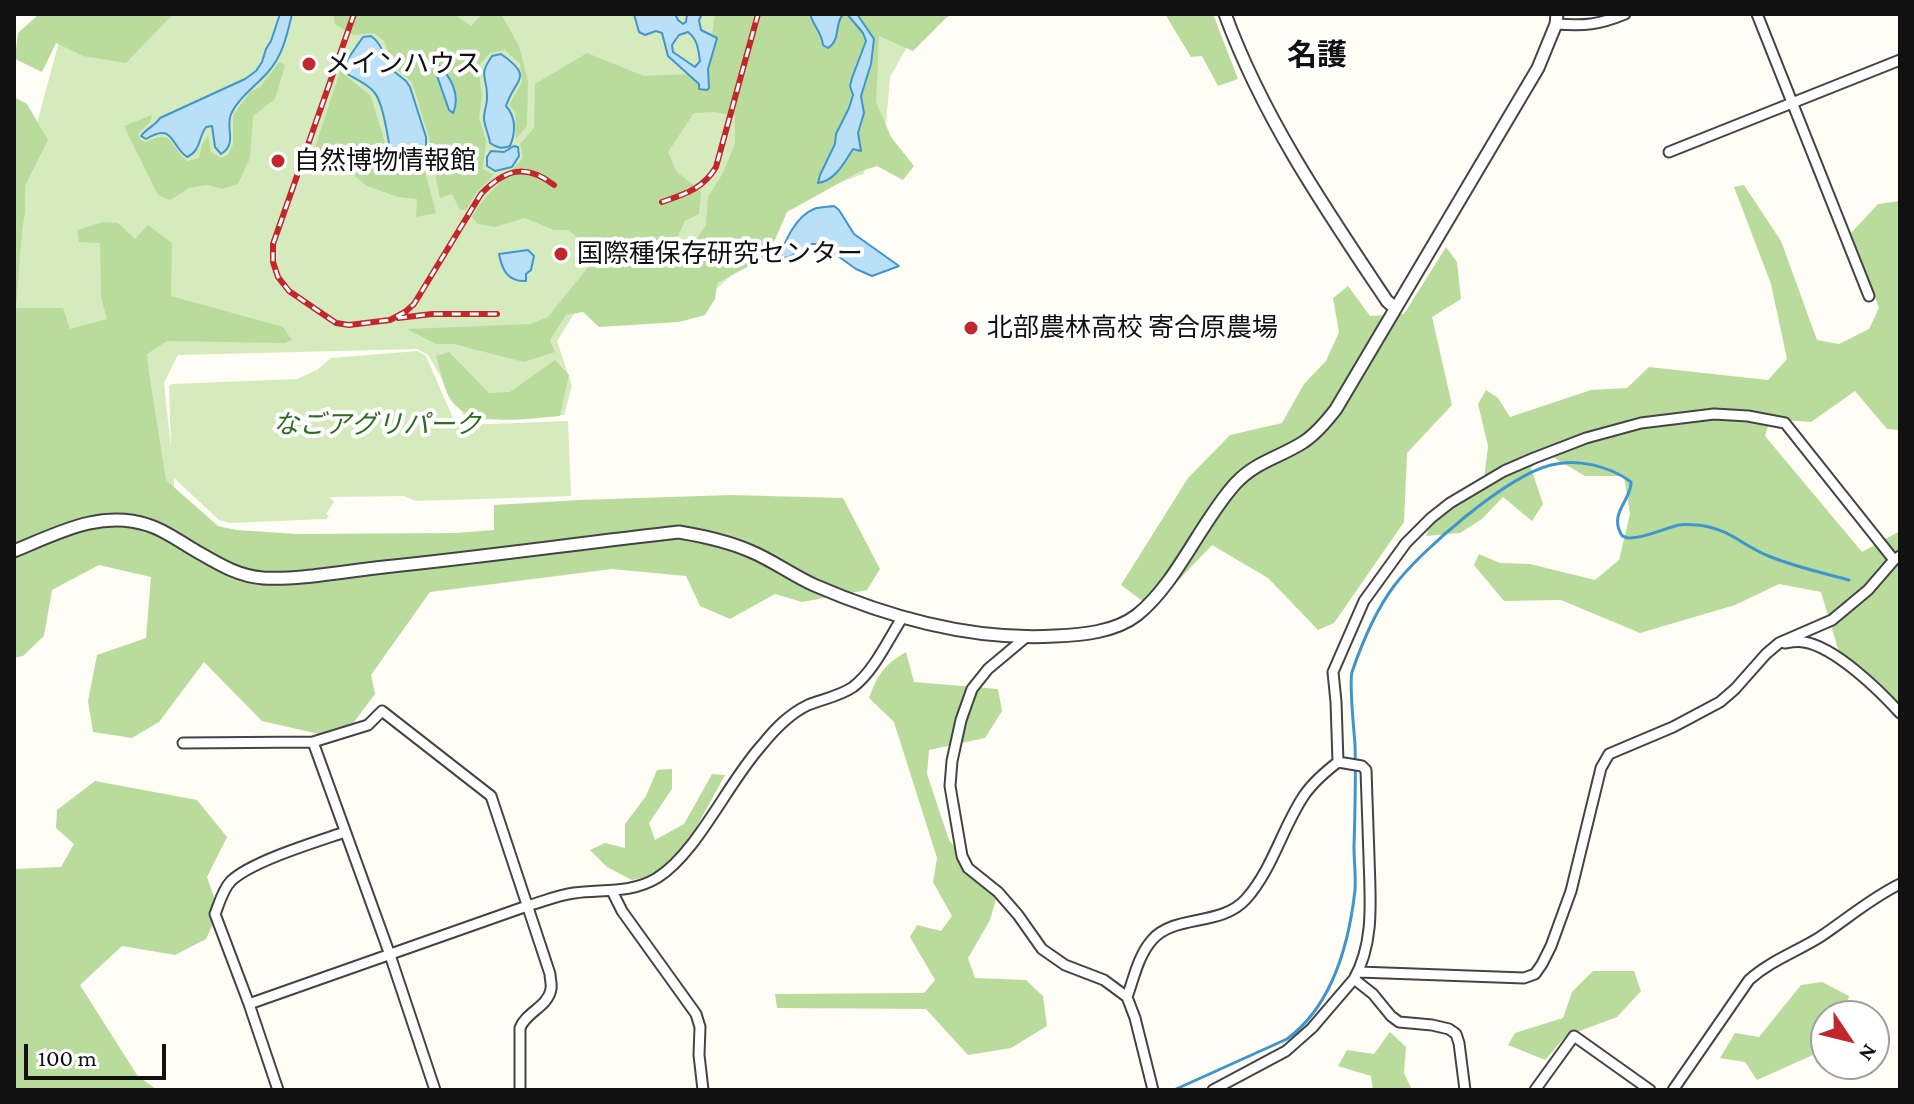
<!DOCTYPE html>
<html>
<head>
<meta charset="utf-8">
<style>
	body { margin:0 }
	#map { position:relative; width:1914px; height:1104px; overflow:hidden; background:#fffdf5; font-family:"Crimson Pro",serif }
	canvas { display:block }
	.frame { position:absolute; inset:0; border:16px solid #111; pointer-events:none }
	.north { position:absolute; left:1810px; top:1000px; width:80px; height:80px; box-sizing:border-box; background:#fff; border:2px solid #a0a0a0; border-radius:50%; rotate:125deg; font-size:22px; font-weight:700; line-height:32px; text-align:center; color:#111 }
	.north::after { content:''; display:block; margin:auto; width:28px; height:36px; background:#c4262e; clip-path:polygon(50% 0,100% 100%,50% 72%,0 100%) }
	.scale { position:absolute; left:24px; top:1044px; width:142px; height:36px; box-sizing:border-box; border:4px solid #111; border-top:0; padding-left:10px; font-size:24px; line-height:28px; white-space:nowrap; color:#111; -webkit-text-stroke:6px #fff; paint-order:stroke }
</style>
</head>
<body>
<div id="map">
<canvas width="1914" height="1104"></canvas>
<div class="frame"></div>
<div class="north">N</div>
<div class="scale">100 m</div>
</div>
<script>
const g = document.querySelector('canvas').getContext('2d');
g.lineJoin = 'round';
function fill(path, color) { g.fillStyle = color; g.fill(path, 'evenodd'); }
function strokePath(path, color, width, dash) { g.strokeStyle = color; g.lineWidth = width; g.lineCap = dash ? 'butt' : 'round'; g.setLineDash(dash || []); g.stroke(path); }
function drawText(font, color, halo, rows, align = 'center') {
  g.font = font + ' "Crimson Pro","Noto Sans JP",serif'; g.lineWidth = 8; g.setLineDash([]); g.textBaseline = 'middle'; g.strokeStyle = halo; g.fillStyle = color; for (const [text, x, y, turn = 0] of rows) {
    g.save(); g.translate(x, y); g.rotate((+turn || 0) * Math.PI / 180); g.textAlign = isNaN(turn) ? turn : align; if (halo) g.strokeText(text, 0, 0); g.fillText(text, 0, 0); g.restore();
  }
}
const green = new Path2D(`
	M130,14H926L890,77L885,137L863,174L797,198L745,263L695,308L580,304L557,341L572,386L564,415L467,421L428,355L417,349L178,355L164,383L171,448L169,386L172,384L297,379L317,370L331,358L417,351L426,356L452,416L457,423L463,425L568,421L571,496L416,501L404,496L330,497L334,502L326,514L329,516L326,519L230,523L219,520L174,478V490L14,432V169L28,150L38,120L58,45L75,32Z`);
const forest = new Path2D(`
	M39,14H173L126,63L83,56L56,43L42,72L15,59L18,33Z
	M333,14H454L471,26L482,14H501L519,46L528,82L527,126L516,139L515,112L509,105L522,82L520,64L505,50L490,53L478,66L482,96L479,118L486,140L483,169L494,175L476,193L466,210H460L452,194L440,198L433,164L431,145L412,82L396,69V62L389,56L384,41L374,33L353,35L335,24Z
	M715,14H953L947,17L913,51L879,36L876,102L891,137L914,166L903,180L877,166L861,171L787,212L768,256L717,283L715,299L705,315L679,322L599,327L583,312L566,315L550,340L555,352L524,362L454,344H436L407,329L531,324L548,317L597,256L682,244L697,238L706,225L708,197L723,173L735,143V116L715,112L694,113L668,152L676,171L701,192L699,214L685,221L678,236L630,245L591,248L568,230H554L525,218L495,227L478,224L472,217C485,193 506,179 523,158L520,144L534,128L535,84L587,53L644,76L707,73Z
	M1165,14H1213L1238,79L1218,86L1202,56L1191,57Z
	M279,62L285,65L275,99L253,116L250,158L238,184L222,189L207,185L189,188L170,200L158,195L124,126L152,115L150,122L138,134L141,140L146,142C173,128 169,145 187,161L199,158L202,144L208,136L211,152L222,158L229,154L233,144V115L250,92L260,87Z
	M340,71L371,96L387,150L405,162L423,164L436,213L416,217L417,199L398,197L367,186L351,173L312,157Z
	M14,97L27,104L48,140L25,186V212L22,232L16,308H63L70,329L107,319L101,297L100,243L79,242L77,230L103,222L118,223L135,239L148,225L172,243L171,296L283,327L292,340L285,343L167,341L147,354L149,373L166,480L218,526L236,530L297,534L455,533L494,530V505L579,500L731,495L843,498L880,569L867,590L802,602L775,594L730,619L700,606L686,576L612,569L430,592L371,675L375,694L354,722L323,735L262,721L204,662L159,722L132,738L93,732L88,701L97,655L146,638L151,577L99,565L52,590L44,636L23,656L14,658Z
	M1744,185L1781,241L1817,340L1839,344L1869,329L1879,308L1851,233L1878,204L1900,201V430L1887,429L1855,391L1811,422L1770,419L1765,436L1862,552L1900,531V706L1898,707L1842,662L1821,592L1779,584L1735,605L1640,633L1561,600L1504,601L1474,565L1479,554L1500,563L1530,564L1595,580L1619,560L1630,514L1624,476H1585L1546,453L1531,468L1543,504L1532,521L1503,497L1482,519L1460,533L1426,536L1433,519L1483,487L1488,446L1478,404L1486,390L1498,398L1510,417L1591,390L1627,388L1649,367L1768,380L1787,359L1771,284L1734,187Z
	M1446,247L1457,262L1461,299L1432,317L1452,405L1407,453L1404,522L1334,623L1318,630L1268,578L1212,545L1152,608L1121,585L1188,478L1230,435L1282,423L1304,384L1326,361L1339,332L1333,298L1348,286L1370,316L1404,314Z
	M449,352L489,393L510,392L555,360L569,375L560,416C530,418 467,430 449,397C443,386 440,369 436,356Z
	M906,652L914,682L998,689L1002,711L985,738L929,750L927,774L949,840L996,899L990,920L968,958L975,978L1026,980L1043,996L1047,1026L1011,1048L968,1055L926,1009L777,1008L775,994L924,993L935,980L910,937L917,925L941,931L952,916L933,882L937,858L894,722L869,698C878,674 884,665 906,652Z
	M672,769V789L649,823L655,840L684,824L712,774L725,775L691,837L655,875L632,880L607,867L590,850L605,843L625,848V824L646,796L657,770Z
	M95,781L197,800L227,837L207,877L219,911L206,939L175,955L122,946L80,985L137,1075L157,1090H14V869L61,867L74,844L56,828L57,810Z
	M1593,971H1634L1641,991L1617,1017L1566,1036L1545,1060L1508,1045L1515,1033L1563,1018L1572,992Z
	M1822,982L1849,996L1844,1012L1835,1016H1826V1020L1821,1022L1815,1054L1757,1080L1745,1062L1720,1058L1735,1033L1759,1037L1801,985Z
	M1390,1032L1406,1047L1404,1073L1412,1090H1373L1371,1076L1338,1066L1347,1050L1374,1054Z`);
const water = new Path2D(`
	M280,14H292C287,35 283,55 268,72C257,85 239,97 231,114C225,129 238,143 221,154L215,147L212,126L206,127C198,138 201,151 187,157C170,145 174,122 146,139L141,136C147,128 156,125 160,118L245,79L256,71L262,62L266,49L271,41Z
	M634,14H675L678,20L683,24L686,22L687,14H702L699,20L701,30L717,38L708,69L709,88L707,90L699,89V84L668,56L662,33L656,31L645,35L639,32ZM688,32C698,40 698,49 700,61L695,67L673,52L672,45L679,35Z
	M810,14H843C834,25 841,40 828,48L823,45C822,33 814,27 810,14Z
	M847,14H857L874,39L871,64L861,96L864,113L858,133L861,151L853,149C844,163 835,181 818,183L820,175L835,144L836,134L849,108L853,95L850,86L852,78L866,41L863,33Z
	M371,36C383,44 381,53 390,62L391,69L406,81L410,87L426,137V151L422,155L405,158L390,148C387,134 383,102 374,92C368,84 356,79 347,74L345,63L363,37Z
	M501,54C535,78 515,78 506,106C516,117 516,132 510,146C502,149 497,148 490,143C489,134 484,126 484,118C484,111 487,105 487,98C488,75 477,78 492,56Z
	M437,64C451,76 461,96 453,113L449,110L435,70Z
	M514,146L518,147L519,156L512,167L495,171L487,166V157L491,151L504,152Z
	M834,206L839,210L854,234L899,266L872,276L856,269L821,244H812L789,257L779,259C784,242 796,216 814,209C819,207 828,207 834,206Z
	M528,250L534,256L531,270L526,274V281C508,282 502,270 499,254Z`);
const stream = new Path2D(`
	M1174,1090L1287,1039C1333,1005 1349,944 1355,890C1356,875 1354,862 1354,847C1355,813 1356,779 1355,745C1354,729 1349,684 1352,672C1362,643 1376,610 1394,586C1422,549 1507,476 1551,465C1576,458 1610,466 1631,482C1632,499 1609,513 1621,534C1627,546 1667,527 1679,525C1685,524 1691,525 1698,525C1731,529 1742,546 1771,557C1796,567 1823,573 1849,580`);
const minor = new Path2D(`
	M1757,14L1869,296
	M1556,24C1585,26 1598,25 1625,14
	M1669,152L1900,60
	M1025,638L988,669L972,689L961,720L952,761L950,786L962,856L968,868L998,892L1018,915L1042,949L1065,965L1104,980L1127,997L1135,1018L1153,1090
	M1785,643C1791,642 1798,641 1804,642C1835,647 1879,690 1900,713
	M313,742L390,955L435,1090
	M183,743L313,742L368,725L382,711L491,796L550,974C550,979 552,984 551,989C548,1007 526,1012 520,1028V1090
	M1338,762L1336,702L1333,672L1364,601L1406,543L1431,518L1450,503L1504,471L1534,458L1586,438L1641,423L1714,414L1748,416L1785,423L1894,560
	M612,891L622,911L696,1014L700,1027L699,1055L703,1090
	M1359,972L1524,978L1535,974L1542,964L1551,946L1571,891L1601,768L1609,754L1673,727L1720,702L1735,689L1766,654L1779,643L1832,620L1868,590L1894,560L1900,556
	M1354,979L1373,994L1391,1016L1399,1022L1432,1025L1449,1029L1456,1034L1459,1043L1465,1090
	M1127,997C1134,978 1138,956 1152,940C1174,914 1221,927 1246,899C1272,870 1282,829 1303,797C1312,783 1325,772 1338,762L1362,766L1366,770C1367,799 1368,828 1369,857C1370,898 1375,942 1354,979L1312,1028L1286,1051L1213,1090
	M249,1004L527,906C542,902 558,895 574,893C603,889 630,894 657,878C698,852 728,782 762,745C775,729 789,714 808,705C823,699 840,696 853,687C874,671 888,640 902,618
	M278,1090L249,1004L215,914C219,904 223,889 231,881C252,861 316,842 345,832
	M1535,1090L1574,1036L1650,1090
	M1673,1090L1749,980C1770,961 1796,952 1820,937C1847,919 1871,898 1900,884`);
const tertiary = new Path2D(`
	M1225,14C1263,118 1326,210 1387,301L1395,308
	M14,551C56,534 101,509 148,525C165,530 180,542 196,551C217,563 237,576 263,578C301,580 345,571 384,567C482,557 581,543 679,532C703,536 727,541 750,551C772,560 792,575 814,585C890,618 972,641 1055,636C1082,635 1115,632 1137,615C1177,583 1200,523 1235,484C1255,462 1278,458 1302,443C1315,435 1326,422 1336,409L1538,68L1556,24L1557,14`);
const rail = new Path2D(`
	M354,14L273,244V262L278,277L289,291L336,323L349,325L390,320L405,312L414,304L481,194C505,169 526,163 554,185
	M662,202C685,194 703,189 716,167L758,14
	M398,318L432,314H497`);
const markers = [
	[309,64,8,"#c4262e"],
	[278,161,8,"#c4262e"],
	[561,254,8,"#c4262e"],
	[971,328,8,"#c4262e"]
];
const poiNames = [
	["メインハウス",325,64],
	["自然博物情報館",294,161],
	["国際種保存研究センター",577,254],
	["北部農林高校 寄合原農場",987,328]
];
const parkNames = [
	["なごアグリパーク",377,425]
];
const quarterNames = [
	["名護",1317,56]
];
fill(green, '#d5ebbd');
fill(forest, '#b9dc9c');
fill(water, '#b9e0f7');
strokePath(water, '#3f96cf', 2);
strokePath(stream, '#3f96cf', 3);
strokePath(minor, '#444', 13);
strokePath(tertiary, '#444', 15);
strokePath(minor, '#fff', 9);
strokePath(tertiary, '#fff', 11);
strokePath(rail, '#c4262e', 6);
strokePath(rail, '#fff', 3, [9]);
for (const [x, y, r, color] of markers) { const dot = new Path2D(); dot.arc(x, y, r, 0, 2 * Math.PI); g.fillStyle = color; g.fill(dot); strokePath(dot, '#fff', 3); }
drawText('26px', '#111', '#fff', poiNames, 'left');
drawText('italic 26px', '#2f6b1f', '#fff', parkNames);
drawText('bold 30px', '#111', '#fff', quarterNames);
</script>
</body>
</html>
